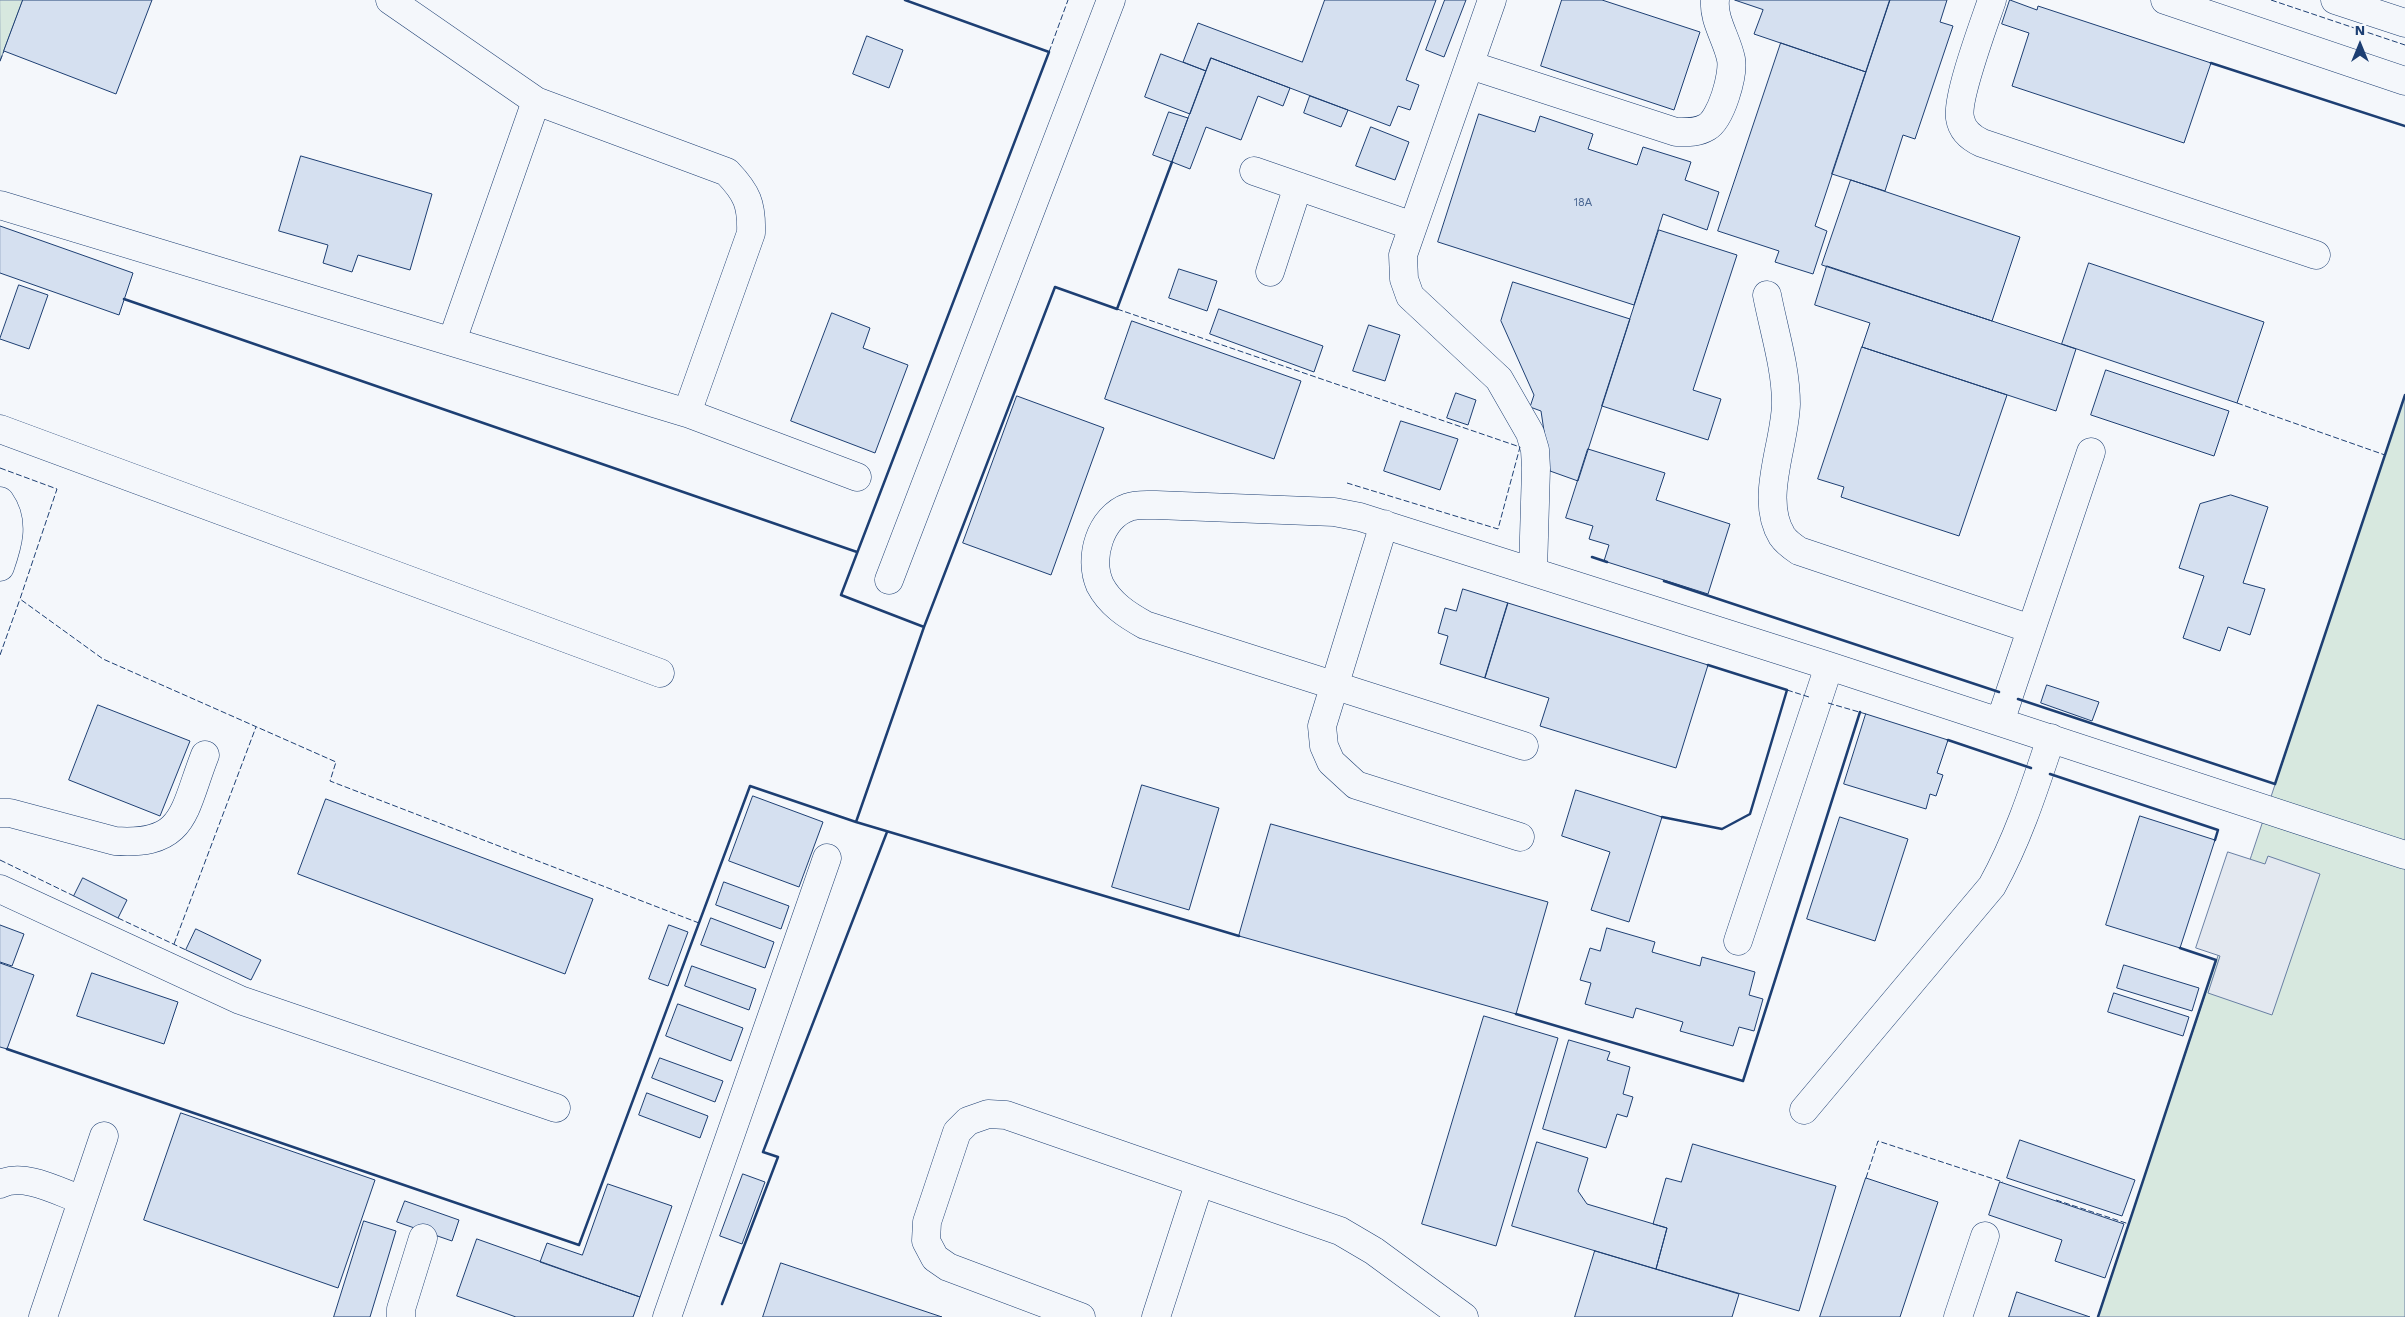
<!DOCTYPE html>
<html>
<head>
<meta charset="utf-8">
<style>
	body { margin:0 }
	#map { position:relative; width:2405px; height:1317px; overflow:hidden; background:#f4f7fb; font-family:"Work Sans",sans-serif }
	canvas { display:block }
	.north { position:absolute; left:2335px; top:20px; width:50px; height:50px; -webkit-text-stroke:4px #f4f7fb; paint-order:stroke; rotate:0deg; font-size:14px; font-weight:700; line-height:20px; text-align:center; color:#1d3f73 }
	.north::after { content:''; display:block; margin:auto; width:18px; height:22px; background:#1d3f73; clip-path:polygon(50% 0,100% 100%,50% 72%,0 100%) }
</style>
</head>
<body>
<div id="map">
<canvas width="2405" height="1317"></canvas>
<div class="north">N</div>
</div>
<script>
const g = document.querySelector('canvas').getContext('2d');
g.lineJoin = 'round';
function fill(path, color) { g.fillStyle = color; g.fill(path, 'evenodd'); }
function strokePath(path, color, width, dash) { g.strokeStyle = color; g.lineWidth = width; g.lineCap = dash ? 'butt' : 'round'; g.setLineDash(dash || []); g.stroke(path); }
function drawText(font, color, halo, rows, align = 'center') {
  g.font = font + ' "Work Sans",sans-serif'; g.lineWidth = 4; g.setLineDash([]); g.textBaseline = 'middle'; g.strokeStyle = halo; g.fillStyle = color; for (const [text, x, y, turn = 0] of rows) {
    g.save(); g.translate(x, y); g.rotate((+turn || 0) * Math.PI / 180); g.textAlign = isNaN(turn) ? turn : align; if (halo) g.strokeText(text, 0, 0); g.fillText(text, 0, 0); g.restore();
  }
}
const green = new Path2D(`
	M0,0H23L0,61Z
	M2405,395V1317H2098Z`);
const parking = new Path2D(`
	M2228,852L2265,864L2268,856L2320,874L2272,1015L2208,993L2220,956L2196,948Z`);
const building = new Path2D(`
	M23,0H152L116,94L4,51Z
	M1325,0H1436L1406,80L1419,85L1410,110L1398,106L1390,126L1211,58L1206,71L1183,62L1198,23L1302,62Z
	M1445,0H1466L1444,57L1426,50Z
	M1562,0H1602L1700,32L1674,110L1541,66Z
	M1735,0H1890L1866,72L1754,34L1763,10Z
	M1890,0H1947L1940,22L1953,26L1915,139L1903,135L1885,191L1832,174Z
	M2010,0L2037,10L2038,6L2211,63L2184,143L2012,86L2029,33L2002,24Z
	M867,36L903,50L889,88L853,74Z
	M1781,43L1866,72L1815,226L1827,231L1813,274L1775,262L1779,251L1718,231Z
	M1161,54L1206,71L1190,114L1145,97Z
	M1211,58L1290,88L1283,106L1258,96L1241,140L1206,127L1190,169L1172,162Z
	M1310,96L1348,110L1341,127L1304,113Z
	M1169,112L1188,118L1172,162L1153,155Z
	M1479,114L1535,132L1540,116L1593,134L1588,149L1637,165L1643,147L1691,162L1685,180L1719,192L1707,230L1663,214L1634,305L1438,242Z
	M1371,127L1409,142L1395,180L1356,166Z
	M301,156L432,194L410,270L358,255L352,272L323,263L328,245L279,231Z
	M1851,180L2020,237L1992,321L1822,265Z
	M0,226L133,273L119,315L0,273Z
	M1659,230L1737,255L1693,390L1721,399L1708,440L1602,406Z
	M2089,263L2264,322L2237,403L2062,344Z
	M1827,266L2076,349L2056,411L1862,347L1870,323L1815,305Z
	M1179,269L1217,281L1207,311L1169,298Z
	M1513,282L1630,319L1578,481L1550,471L1541,411L1530,407L1534,395L1501,321Z
	M19,285L48,295L29,349L0,339Z
	M1219,309L1323,346L1314,372L1210,334Z
	M832,313L870,328L863,348L908,365L875,453L791,421Z
	M1132,321L1301,381L1274,459L1105,399Z
	M1369,325L1400,335L1385,381L1353,371Z
	M1862,347L2007,395L1959,536L1841,497L1844,487L1818,479Z
	M2106,370L2229,411L2214,456L2091,415Z
	M1456,393L1476,400L1468,425L1447,418Z
	M1017,396L1104,428L1051,575L963,543Z
	M1401,421L1458,439L1440,490L1384,471Z
	M1588,449L1665,473L1656,500L1730,524L1708,594L1604,561L1609,545L1589,539L1593,526L1566,518Z
	M2231,495L2268,507L2243,583L2265,589L2250,635L2228,627L2220,651L2183,638L2204,576L2179,568L2200,504Z
	M1463,589L1508,603L1485,678L1440,664L1448,636L1438,633L1445,608L1456,611Z
	M1508,603L1708,665L1676,768L1540,726L1549,698L1485,678Z
	M2047,685L2099,702L2092,721L2041,703Z
	M98,705L190,741L160,816L69,780Z
	M1866,714L1948,740L1937,773L1943,775L1936,796L1930,794L1926,809L1844,784Z
	M1142,785L1219,808L1189,910L1112,887Z
	M1576,790L1662,817L1629,922L1591,910L1610,852L1562,836Z
	M753,796L823,822L799,887L729,861Z
	M326,799L593,899L565,974L298,874Z
	M2140,816L2215,840L2180,948L2106,925Z
	M1840,817L1908,839L1875,941L1807,919Z
	M1271,824L1548,902L1516,1014L1239,936Z
	M83,878L127,900L118,918L74,896Z
	M724,882L789,906L781,929L716,905Z
	M711,918L774,942L765,968L701,945Z
	M0,925L24,934L12,966L0,962Z
	M669,925L688,932L668,986L649,979Z
	M1607,928L1655,942L1652,952L1700,966L1702,957L1755,972L1749,995L1763,999L1754,1031L1739,1027L1733,1046L1680,1031L1683,1022L1636,1008L1633,1018L1585,1004L1591,983L1580,980L1590,948L1600,951Z
	M196,929L261,960L251,980L186,950Z
	M0,963L34,975L7,1049L0,1047Z
	M2124,965L2199,988L2192,1011L2117,988Z
	M692,966L756,989L749,1010L685,986Z
	M92,973L178,1002L164,1044L77,1016Z
	M2114,993L2189,1017L2183,1036L2108,1012Z
	M678,1004L743,1028L731,1061L666,1036Z
	M1484,1016L1558,1038L1496,1246L1422,1224Z
	M1569,1040L1610,1052L1607,1060L1630,1067L1623,1094L1633,1097L1627,1117L1617,1114L1606,1148L1543,1129Z
	M660,1058L723,1081L715,1102L652,1078Z
	M647,1093L708,1116L700,1138L639,1115Z
	M181,1113L375,1180L338,1288L144,1220Z
	M2020,1140L2135,1180L2122,1216L2007,1178Z
	M1537,1142L1588,1158L1578,1191L1587,1204L1667,1228L1656,1269L1512,1226Z
	M1693,1144L1836,1186L1799,1311L1656,1269L1667,1228L1653,1224L1666,1178L1681,1182Z
	M743,1174L765,1182L742,1244L720,1236Z
	M1866,1178L1938,1202L1900,1317H1820Z
	M2000,1182L2124,1224L2105,1278L2055,1261L2062,1240L1989,1215Z
	M608,1184L672,1206L640,1297L540,1262L547,1243L582,1255Z
	M405,1201L459,1220L452,1241L397,1222Z
	M364,1221L396,1231L370,1317H334Z
	M477,1239L640,1297L633,1317H516L457,1296Z
	M1595,1251L1739,1294L1732,1317H1575Z
	M781,1263L942,1317H763Z
	M2017,1292L2090,1317H2009Z`);
const minor = new Path2D(`
	M390,0L536,101L452,341
	M1492,0L1403,255L1404,279L1410,296L1499,379L1530,433L1535,450L1536,468L1533,571
	M1992,0C1984,24 1956,98 1960,118C1962,131 1971,138 1982,143L2316,255
	M2165,0L2405,81
	M2335,0L2405,23
	M1470,65L1676,132C1687,132 1697,133 1707,127C1721,119 1734,75 1731,59C1727,39 1713,20 1715,0
	M536,101L727,172C747,193 752,204 751,233L687,413
	M1254,171L1413,226
	M0,205L687,413L857,477
	M1270,272L1298,186
	M1767,295C1774,331 1786,368 1786,404C1785,445 1759,499 1782,536C1786,542 1793,547 1799,551L2031,629
	M0,429L660,673
	M0,501C15,522 8,544 0,567
	M1384,524L1322,726L1324,746L1331,762L1356,785L1520,837
	M889,580L1111,0
	M2000,722L2091,452
	M1524,746L1145,625C1127,615 1110,604 1100,585C1088,558 1100,517 1129,507C1137,504 1147,505 1156,505L1334,512L1360,517L1829,666L2405,855
	M0,813H10L115,841C186,846 183,811 205,755
	M0,889L240,1000L556,1108
	M1738,941L1829,666
	M1804,1110L1992,886C2018,839 2034,789 2051,738
	M0,1184C24,1172 59,1192 82,1200
	M43,1317L104,1136
	M401,1317V1309L423,1238
	M667,1317L827,858
	M1081,1317L948,1267L935,1258L926,1241L927,1222L957,1132L968,1121L988,1114L1006,1115L1340,1231L1374,1251L1464,1317
	M1156,1317L1199,1184
	M1958,1317L1985,1236`);
const fence = new Path2D(`
	M2271,0L2405,45
	M1049,52L1068,0
	M0,61L4,51
	M1117,309L1520,447L1498,529L1347,483
	M2237,403L2385,455
	M0,468L57,489L20,599L103,659L336,762L330,781L699,923
	M0,655L20,599
	M1787,690L1809,697
	M1828,703L1866,714
	M0,860L74,896
	M118,918L186,950
	M174,944L256,727
	M1866,1178L1878,1141L2003,1182
	M2056,1200L2129,1224`);
const wall = new Path2D(`
	M905,0L1049,52L841,595L924,627
	M2211,63L2405,126
	M1172,162L1117,309L1055,287L924,627L856,822L1239,936
	M124,299L857,552
	M1592,557L1607,562
	M1664,581L1999,692
	M2018,699L2275,784L2405,395
	M1948,740L2031,768
	M2050,774L2218,830L2215,840
	M1662,817L1722,829L1750,814L1787,690L1708,665
	M1516,1014L1743,1081L1860,712
	M7,1049L579,1245L750,786L856,822
	M722,1304L778,1157L763,1152L887,832
	M2098,1317L2216,960L2180,948`);
const numberNames = [
	["18А",1583,203]
];
fill(green, '#d7e8df');
strokePath(green, '#687fa3', 1);
fill(parking, '#e3e8f0');
strokePath(parking, '#687fa3', 1);
fill(building, '#d5e0f0');
strokePath(building, '#1d3f73', 1);
strokePath(minor, '#1d3f73', 29);
strokePath(minor, '#f4f7fb', 28);
strokePath(fence, '#1d3f73', 1, [6, 2.5]);
strokePath(wall, '#1d3f73', 2.5);
drawText('11px', '#4b6792', null, numberNames);
</script>
</body>
</html>
